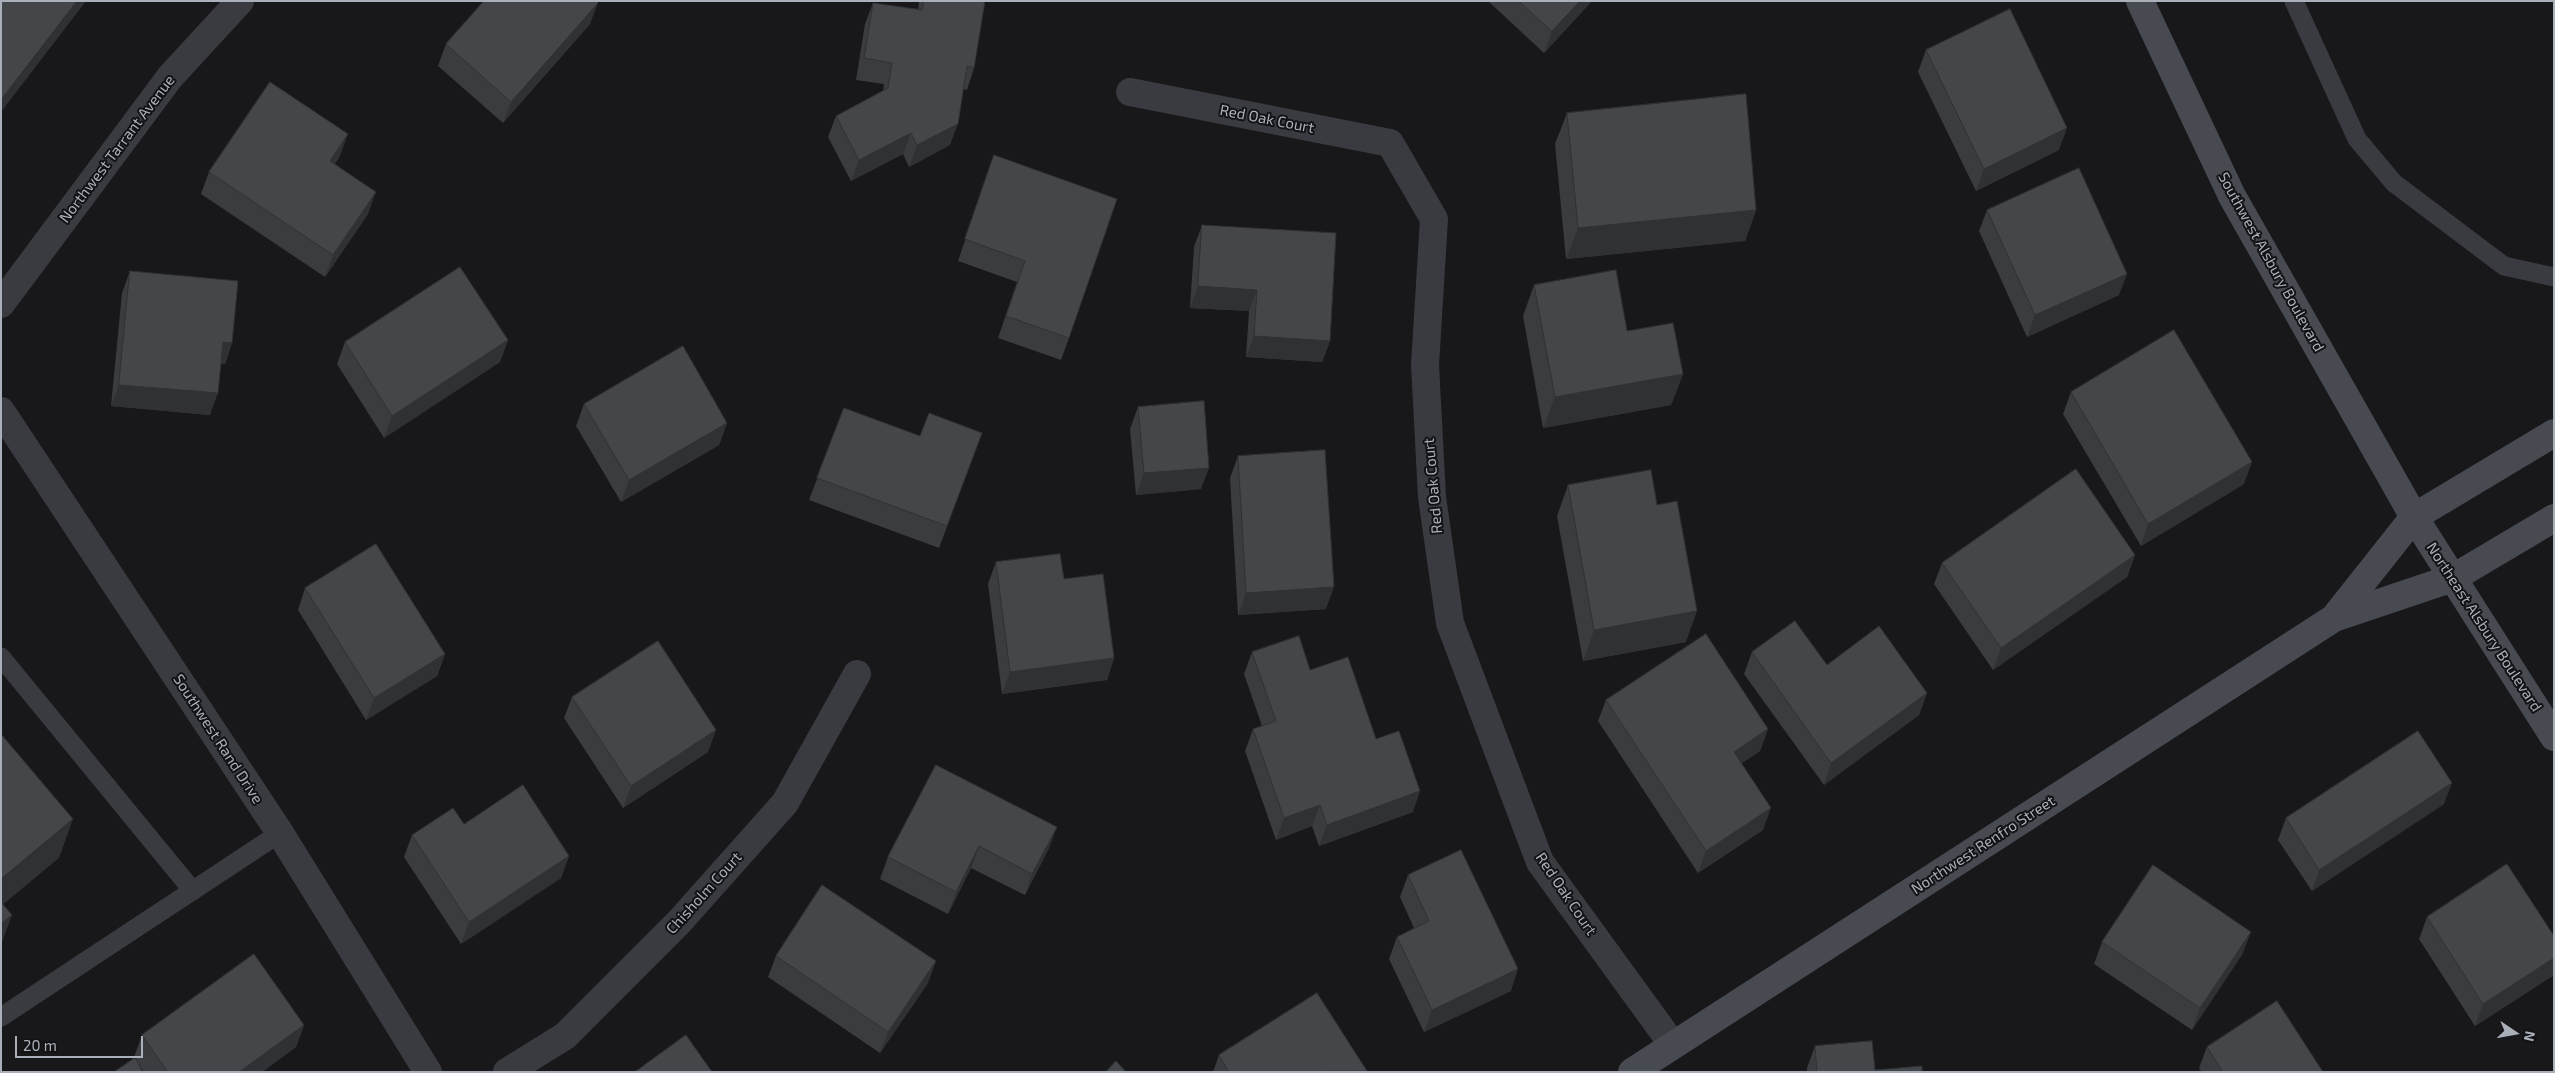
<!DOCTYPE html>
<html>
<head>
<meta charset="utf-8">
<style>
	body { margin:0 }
	#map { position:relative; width:2555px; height:1073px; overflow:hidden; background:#18181a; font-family:"Exo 2",sans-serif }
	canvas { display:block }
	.frame { position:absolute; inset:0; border:2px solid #aab0ba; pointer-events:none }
	.north { position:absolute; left:2490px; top:1008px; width:50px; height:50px; -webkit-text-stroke:4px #131315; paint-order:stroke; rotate:102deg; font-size:14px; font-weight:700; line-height:20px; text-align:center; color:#aab0ba }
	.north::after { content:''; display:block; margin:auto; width:18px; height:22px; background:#aab0ba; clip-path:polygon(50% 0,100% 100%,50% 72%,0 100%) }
	.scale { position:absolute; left:15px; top:1036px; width:128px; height:22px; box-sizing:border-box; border:2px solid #aab0ba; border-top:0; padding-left:6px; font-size:15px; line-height:18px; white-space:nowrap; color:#aab0ba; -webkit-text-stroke:4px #131315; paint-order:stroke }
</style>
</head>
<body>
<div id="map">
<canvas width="2555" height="1073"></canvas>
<div class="frame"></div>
<div class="north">N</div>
<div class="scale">20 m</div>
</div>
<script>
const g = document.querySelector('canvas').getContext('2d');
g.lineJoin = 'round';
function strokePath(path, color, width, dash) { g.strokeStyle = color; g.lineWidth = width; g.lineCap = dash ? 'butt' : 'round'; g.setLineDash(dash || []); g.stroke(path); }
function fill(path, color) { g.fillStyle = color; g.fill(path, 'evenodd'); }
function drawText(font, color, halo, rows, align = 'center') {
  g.font = font + ' "Exo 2",sans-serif'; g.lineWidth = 4; g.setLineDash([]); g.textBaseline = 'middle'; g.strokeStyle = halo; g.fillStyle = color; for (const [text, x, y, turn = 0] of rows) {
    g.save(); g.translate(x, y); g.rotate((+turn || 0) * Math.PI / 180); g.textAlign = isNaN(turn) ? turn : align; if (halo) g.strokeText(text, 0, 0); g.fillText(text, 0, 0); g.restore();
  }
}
const service = new Path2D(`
	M2294,1L2357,139L2394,183L2504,266L2554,277
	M1,657L193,891
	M1,1017L280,833`);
const minor = new Path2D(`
	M1130,92L1390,143L1434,219L1425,365L1432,497L1450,623L1540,862L1673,1045
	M1,304L170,77L240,1
	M1,411L280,833L428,1072
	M507,1072L565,1036L679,922L785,803L857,674`);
const secondary = new Path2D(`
	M2140,1L2232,196L2414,517L2554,737
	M2334,618L2414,517L2554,433
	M1632,1072L2334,618L2453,578L2554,518`);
const wall = new Path2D(`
	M919,1H985L974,68L967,90L963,89L950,145L909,167L903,154L851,181L828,137L836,116L883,91L884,84L856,80L865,24L873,3L918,9Z
	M1488,1H1592L1544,53Z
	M590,24L503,123L438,66L446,44Z
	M1926,50L2059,150L1976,191L1918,72Z
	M1567,113L1756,210L1745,241L1566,259L1555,144Z
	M994,155L1069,338L1061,360L998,338L1017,282L958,261Z
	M340,156L335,164L368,214L325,277L201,194L209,172Z
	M1987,210L2119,295L2027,337L1979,231Z
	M1202,225L1330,341L1322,362L1246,357L1249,311L1190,308L1194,247Z
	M130,271L232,343L225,364H221L210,415L111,406L122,293Z
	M1534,285L1627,331L1683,374L1671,405L1543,428L1523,316Z
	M508,340L500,362L384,438L337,364L345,342Z
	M2071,392L2244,484L2141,546L2063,414Z
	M584,404L727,423L719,445L621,502L576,426Z
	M1138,407L1201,489L1136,495L1130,429Z
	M844,408L920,436L982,433L939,548L809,500Z
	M1238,456L1326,609L1238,615L1230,478Z
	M1568,485L1657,505L1686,642L1583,661L1557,516Z
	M2135,555L2127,577L1993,670L1934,584L1942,563Z
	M996,562L1064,579L1114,658L1107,680L1002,694L988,584Z
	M305,588L445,654L437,676L366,720L298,610Z
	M1252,652L1310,670L1376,739L1413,812L1319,846L1312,826L1276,840L1245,751L1253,729L1262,726L1244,674Z
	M1752,652L1827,665L1927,693L1919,715L1824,785L1744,674Z
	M572,697L708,752L623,808L564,718Z
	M1606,700L1768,729L1760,751L1741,763L1763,830L1698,873L1598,721Z
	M936,765L1049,848L1025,895L971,868L948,914L880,879L888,857Z
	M2444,804L2312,891L2278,840L2286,818Z
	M464,824L569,856L561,878L461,944L404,857L412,835Z
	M1408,875L1511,991L1424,1032L1389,959L1397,937L1414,928L1400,897Z
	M2427,917L2554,936V975L2475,1026L2419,939Z
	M2102,942L2243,953L2192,1030L2094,964Z
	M776,956L928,983L880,1053L768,977Z
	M304,1025L296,1047L262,1072H144L134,1057L142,1035Z
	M1815,1046L1875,1070L1922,1072H1807V1068Z
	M2207,1047L2323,1072H2202L2199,1068Z
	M1219,1055L1366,1072H1213Z`);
const shadedWall = new Path2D(`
	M77,1H86L1,112V100Z
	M1580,1H1592L1544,53L1552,31Z
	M598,3L590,24L503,123L511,102Z
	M958,124L950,145L909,167L917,145Z
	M2067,128L2059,150L1976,191L1984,169Z
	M911,133L903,154L851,181L859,160Z
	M348,134L340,156L322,183L330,161Z
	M376,192L368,214L325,277L333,255Z
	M1756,210L1745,241L1566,259L1578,228Z
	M2127,274L2119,295L2027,337L2035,315Z
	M1198,286L1257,290L1249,311L1190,308Z
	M1254,336L1330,341L1322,362L1246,357Z
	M508,340L500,362L384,438L392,416Z
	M223,342L232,343L225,364H215Z
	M1683,374L1671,405L1543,428L1555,397Z
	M119,385L218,393L210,415L111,406Z
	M727,423L719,445L621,502L629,480Z
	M2252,462L2244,484L2141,546L2148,524Z
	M1209,468L1201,489L1136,495L1144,473Z
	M2135,555L2127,577L1993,670L2001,648Z
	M1334,587L1326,609L1238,615L1246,593Z
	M1697,611L1686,642L1583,661L1594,630Z
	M445,654L437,676L366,720L374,698Z
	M1114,658L1107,680L1002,694L1010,672Z
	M1927,693L1919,715L1824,785L1831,763Z
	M1768,729L1760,751L1726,774L1734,752Z
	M716,730L708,752L623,808L631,786Z
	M2452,783L2444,804L2312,891L2319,870Z
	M1420,791L1413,812L1319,846L1327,825Z
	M1320,805L1312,826L1276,840L1284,818Z
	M1771,808L1763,830L1698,873L1706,851Z
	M73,819L59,858L1,906V879Z
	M1057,827L1049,848L1025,895L1032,874Z
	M979,846L971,868L948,914L956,892Z
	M569,856L561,878L461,944L469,922Z
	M12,915L1,945V924Z
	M2251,932L2243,953L2192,1030L2200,1008Z
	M2554,958V975L2475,1026L2483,1004Z
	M936,961L928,983L880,1053L888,1032Z
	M1518,969L1511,991L1424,1032L1432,1010Z
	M304,1025L296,1047L262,1072H239Z`);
const building = new Path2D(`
	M1,1H77L1,100Z
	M484,1H597L598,3L511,102L446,44Z
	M924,1H985L974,68L967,66L958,124L917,145L911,133L859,160L836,116L888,88L892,63L864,58L873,3L922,10Z
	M1519,1H1580L1552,31Z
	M2010,9L2067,128L1984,169L1926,50Z
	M270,82L348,134L330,161L376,192L333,255L209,172Z
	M1746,94L1756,210L1578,228L1567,113Z
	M994,155L1117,199L1069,338L1006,316L1025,261L965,239Z
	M2079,168L2127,274L2035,315L1987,210Z
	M1202,225L1336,233L1330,341L1254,336L1257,290L1198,286Z
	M460,267L508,340L392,416L345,342Z
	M1616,270L1627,331L1673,323L1683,374L1555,397L1534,285Z
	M130,271L238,281L232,343L223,342L218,393L119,385Z
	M2174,330L2252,462L2148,524L2071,392Z
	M683,346L727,423L629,480L584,404Z
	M1204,401L1209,468L1144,473L1138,407Z
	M844,408L920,436L929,413L982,433L947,526L817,478Z
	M1325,450L1334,587L1246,593L1238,456Z
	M2076,469L2135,555L2001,648L1942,563Z
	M1651,470L1657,505L1677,501L1697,611L1594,630L1568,485Z
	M376,544L445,654L374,698L305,588Z
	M1060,554L1064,579L1103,574L1114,658L1010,672L996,562Z
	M1795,621L1827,665L1879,626L1927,693L1831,763L1752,652Z
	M1706,634L1768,729L1734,752L1771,808L1706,851L1606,700Z
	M1299,636L1310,670L1348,657L1376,739L1399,731L1420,791L1327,825L1320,805L1284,818L1253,729L1276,721L1252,652Z
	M658,641L716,730L631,786L572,697Z
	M2418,731L2452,783L2319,870L2286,818Z
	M1,734L73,819L1,879Z
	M936,765L1057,827L1032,874L979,846L956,892L888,857Z
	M523,785L569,856L469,922L412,835L453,808L464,824Z
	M1461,850L1518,969L1432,1010L1397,937L1429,921L1408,875Z
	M2507,864L2554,936V958L2483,1004L2427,917Z
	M2153,865L2251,932L2200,1008L2102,942Z
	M822,885L936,961L888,1032L776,956Z
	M1,902L12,915L1,924Z
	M254,954L304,1025L239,1072H168L142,1035Z
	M1317,993L1367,1071L1229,1072L1219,1055Z
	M2277,1001L2323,1072H2223L2207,1047Z
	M686,1035L712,1072H635Z
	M1872,1041L1875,1070L1922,1066V1072H1817L1815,1046Z
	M135,1058L143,1072H114Z
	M1116,1061L1126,1072H1106Z`);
const streetNames = [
	["Red Oak Court",1267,119,11],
	["Northwest Tarrant Avenue",117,149,-53],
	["Southwest Alsbury Boulevard",2271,262,61],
	["Red Oak Court",1433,486,-95],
	["Northeast Alsbury Boulevard",2484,627,57],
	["Southwest Rand Drive",218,739,57],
	["Northwest Renfro Street",1983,845,-33],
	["Chisholm Court",704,893,-48],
	["Red Oak Court",1566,894,56]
];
strokePath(service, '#393b40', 19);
strokePath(minor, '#393b40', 28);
strokePath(secondary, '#474a50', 28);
fill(wall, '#3a3c40');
fill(shadedWall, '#303134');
fill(building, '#44464a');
strokePath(building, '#303134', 1);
drawText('15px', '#aab0ba', '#131315', streetNames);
</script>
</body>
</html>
